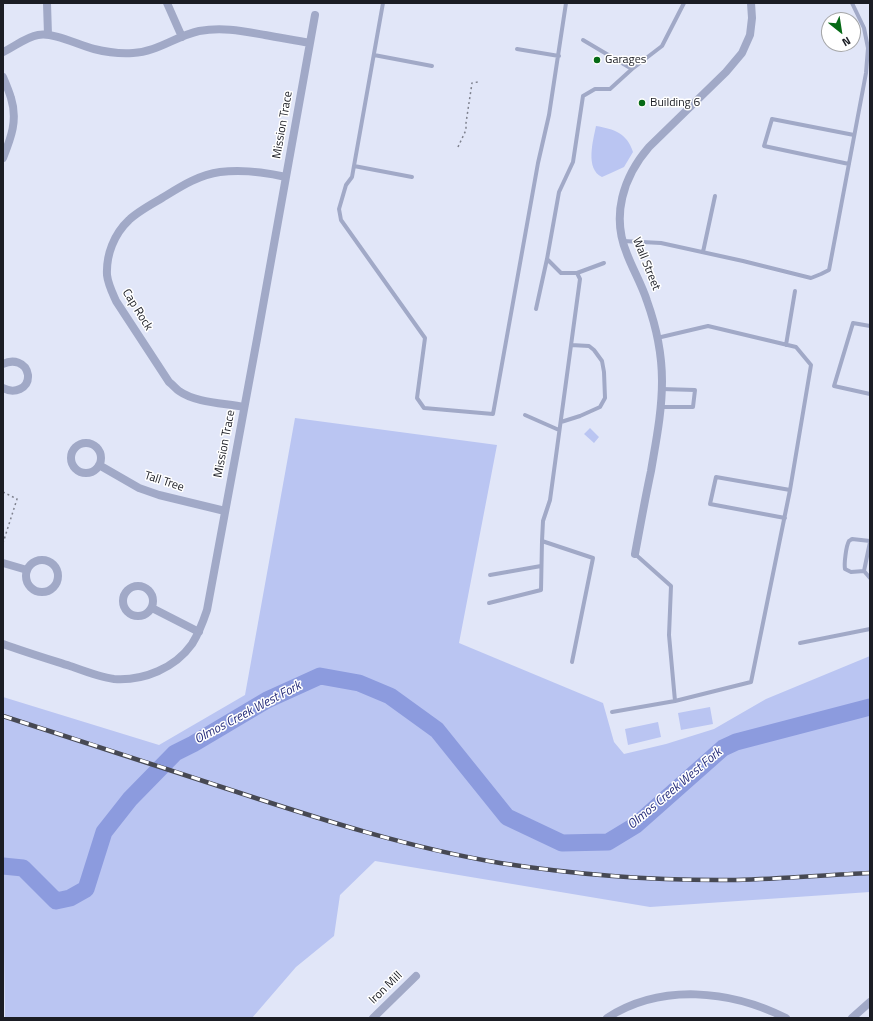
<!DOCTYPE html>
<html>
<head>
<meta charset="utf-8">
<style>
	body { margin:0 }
	#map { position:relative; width:873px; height:1021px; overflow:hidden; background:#e1e6f8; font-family:"Titillium Web",sans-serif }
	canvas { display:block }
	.frame { position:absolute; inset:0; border:4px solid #1b1d24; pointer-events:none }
	.north { position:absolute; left:821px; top:12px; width:40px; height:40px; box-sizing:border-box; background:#fff; border:1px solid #a4a5a7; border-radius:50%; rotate:150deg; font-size:11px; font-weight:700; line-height:16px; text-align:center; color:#1b1d24 }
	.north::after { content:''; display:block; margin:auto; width:14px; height:18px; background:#066a16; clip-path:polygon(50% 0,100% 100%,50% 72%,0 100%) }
</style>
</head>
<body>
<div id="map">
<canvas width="873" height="1021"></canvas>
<div class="frame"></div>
<div class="north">N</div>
</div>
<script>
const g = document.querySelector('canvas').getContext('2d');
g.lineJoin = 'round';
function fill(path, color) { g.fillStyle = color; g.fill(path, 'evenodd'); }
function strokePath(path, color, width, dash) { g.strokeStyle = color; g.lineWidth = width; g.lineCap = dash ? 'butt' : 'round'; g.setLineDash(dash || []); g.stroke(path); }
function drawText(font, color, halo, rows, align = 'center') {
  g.font = font + ' "Titillium Web",sans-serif'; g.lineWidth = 3; g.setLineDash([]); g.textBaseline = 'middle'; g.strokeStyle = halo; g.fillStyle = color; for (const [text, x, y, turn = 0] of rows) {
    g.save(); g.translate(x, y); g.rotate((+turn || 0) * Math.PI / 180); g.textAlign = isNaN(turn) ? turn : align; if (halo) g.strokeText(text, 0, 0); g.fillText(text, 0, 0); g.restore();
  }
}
const green = new Path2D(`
	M596,126C614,129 627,133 633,152L624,167L611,173L602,177C585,169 593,141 596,126Z
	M295,418L497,445L459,643L603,703L614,742L624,754L666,744L714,729L766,699L870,656V892L650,907L375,861L340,895L334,936L296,967L252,1018H5L4,948L3,947V697L159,745L245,695Z
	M590,428L599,437L594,443L584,434Z
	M710,707L713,724L681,730L678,713Z
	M658,722L661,737L628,745L625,729Z`);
const river = new Path2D(`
	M3,866L23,868L56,901L70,898L86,889L104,832L130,799L175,753L193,744L267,700L320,676L359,683L390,696L437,730L507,817L562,843L608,842L636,825L723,748L736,742L870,707`);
const path = new Path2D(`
	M458,147L466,130V123L472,83L478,82
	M3,492L17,499L3,543`);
const service = new Path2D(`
	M383,3L352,177L346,185L339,209L341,220L425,338L417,398L424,408L493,414L538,163L549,115L566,3
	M583,40L632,69
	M517,49L559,56
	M374,55L432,66
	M849,164L764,146L772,119L854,135
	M354,166L412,177
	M623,241L661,243L743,261L811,278L821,274L829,270L866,73L868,48L864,28L852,3
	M703,252L715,196
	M547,259L561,273H577L604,263
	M536,309L547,259L559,192L573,162L583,96L595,89H610L632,69L662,46L684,3
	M870,326L853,323L834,386L870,394
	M786,345L795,291
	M661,407H693L695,390L661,389
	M525,415L559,430
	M561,422L580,416L600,407L605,398L604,372L602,361L594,350L589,346L571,345
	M785,518L710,504L716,477L790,490
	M635,554L671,586L669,635L675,701L751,682L790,490L811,365L796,347L708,326L657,338
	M864,571L851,572L845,569C844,564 846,546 849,541C850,540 851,540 852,539L870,541
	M864,571L870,542
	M864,571L870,578
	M490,575L541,566
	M489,603L541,590L542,541
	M800,643L870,629
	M572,662L593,558L542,541L543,521L550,500L580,279L577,273
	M612,712L675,701`);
const minor = new Path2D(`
	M47,3L48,35
	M167,3L182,37
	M3,52C14,47 26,37 38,35C54,32 78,45 94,49C106,52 120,54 133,53C157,52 176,36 199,31C223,27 242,31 265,35C280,38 295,40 310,43
	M3,77C6,84 9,91 11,98C18,120 11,138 3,158
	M3,364C13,359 26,362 28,375C29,389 14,394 3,388
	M244,407C224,403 196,403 179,391C176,389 173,385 169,382L116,301C112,292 108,284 107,275C106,255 114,234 129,220C137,212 152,204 162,198C180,187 198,175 220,172C243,169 264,172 286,177
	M71 458a15 15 0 1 1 30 0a15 15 0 1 1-30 0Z
	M99,465L139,488L159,495L225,511
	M635,554C640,527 645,499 651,471C656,441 662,412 662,381C662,354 656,326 647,301C642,285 633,270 627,254C611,216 623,177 649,147L726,72L742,53L750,35L752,18L751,3
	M26 576a16 16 0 1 1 32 0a16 16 0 1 1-32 0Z
	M3,563L27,570
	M123 601a15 15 0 1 1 30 0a15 15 0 1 1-30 0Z
	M152,608L199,632
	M3,644C25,652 48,659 70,666C84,671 99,677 114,679C144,681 175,668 192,644C199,633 203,622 207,610L257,339L315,15
	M373,1018L416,976
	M607,1018C661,983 730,990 786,1018
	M852,1018L870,1002`);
const rail = new Path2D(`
	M3,716C81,741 159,766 237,792C323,820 410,848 500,863C578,875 657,881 736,880C781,879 825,875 870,873`);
const markers = [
	[597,60,4,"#066a16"],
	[642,103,4,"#066a16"]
];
const poiNames = [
	["Garages",605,60],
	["Building 6",650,103]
];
const streetNames = [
	["Mission Trace",283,125,-80],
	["Wall Street",646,264,68],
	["Cap Rock",137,310,58],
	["Mission Trace",225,444,-79],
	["Tall Tree",164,482,18],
	["Iron Mill",386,988,-44]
];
const waterNames = [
	["Olmos Creek West Fork",248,713,-28],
	["Olmos Creek West Fork",675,789,-40]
];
fill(green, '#bac5f2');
strokePath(river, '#8c9bde', 17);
strokePath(path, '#7e818e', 1.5, [2, 3]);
strokePath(service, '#a1a9c7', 4);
strokePath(minor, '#a1a9c7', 8);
strokePath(rail, '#474953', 4.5);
strokePath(rail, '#fff', 3, [9]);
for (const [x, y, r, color] of markers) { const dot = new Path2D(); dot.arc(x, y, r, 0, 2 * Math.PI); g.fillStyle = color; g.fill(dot); strokePath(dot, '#fff', 1.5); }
drawText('12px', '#1b1d24', '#fff', poiNames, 'left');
drawText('12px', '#1b1d24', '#fff', streetNames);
drawText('italic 13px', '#282f7c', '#fff', waterNames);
</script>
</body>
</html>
